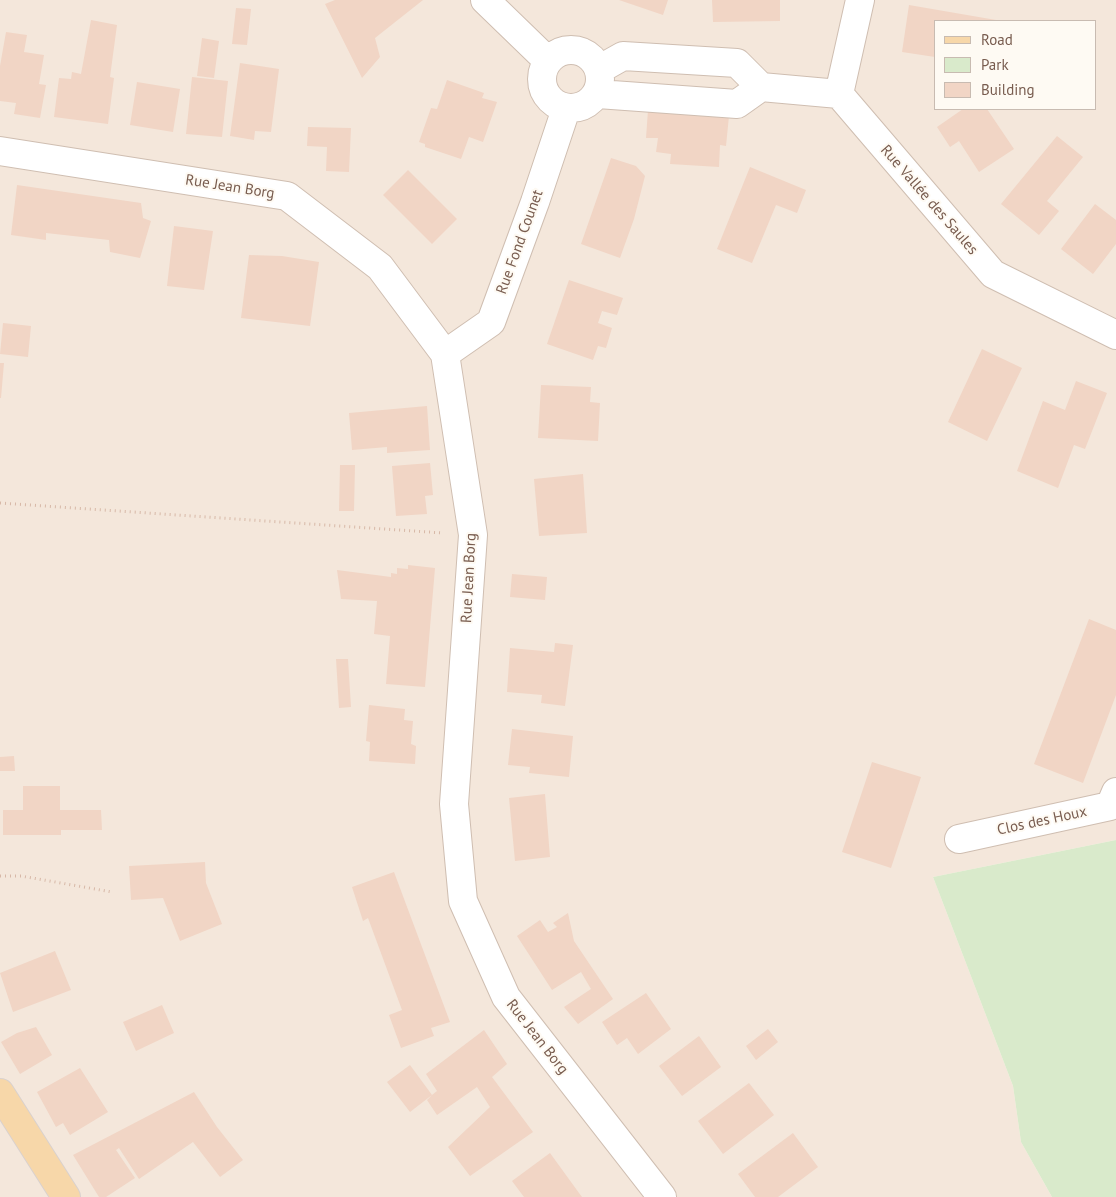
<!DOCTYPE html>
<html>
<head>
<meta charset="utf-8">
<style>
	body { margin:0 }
	#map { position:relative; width:1116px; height:1197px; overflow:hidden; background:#fcf6ed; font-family:"PT Sans",sans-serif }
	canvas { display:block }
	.legend { position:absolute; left:934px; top:20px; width:162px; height:90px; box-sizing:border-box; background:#fefaf3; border:1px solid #c8bbb1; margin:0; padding:6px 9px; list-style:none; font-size:15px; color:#785c4f }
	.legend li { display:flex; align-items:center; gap:10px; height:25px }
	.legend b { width:25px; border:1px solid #c8bbb1 }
</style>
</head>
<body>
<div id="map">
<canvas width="1116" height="1197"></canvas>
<ul class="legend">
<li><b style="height:6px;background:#f7d7a9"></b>Road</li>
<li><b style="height:14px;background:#d9eacb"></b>Park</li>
<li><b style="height:14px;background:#f1d5c5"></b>Building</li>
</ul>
</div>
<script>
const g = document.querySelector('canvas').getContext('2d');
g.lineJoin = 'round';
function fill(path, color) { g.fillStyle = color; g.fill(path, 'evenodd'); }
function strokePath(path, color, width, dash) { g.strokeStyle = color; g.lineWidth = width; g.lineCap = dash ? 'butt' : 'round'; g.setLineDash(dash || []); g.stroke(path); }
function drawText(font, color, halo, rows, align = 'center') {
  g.font = font + ' "PT Sans",sans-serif'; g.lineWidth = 4; g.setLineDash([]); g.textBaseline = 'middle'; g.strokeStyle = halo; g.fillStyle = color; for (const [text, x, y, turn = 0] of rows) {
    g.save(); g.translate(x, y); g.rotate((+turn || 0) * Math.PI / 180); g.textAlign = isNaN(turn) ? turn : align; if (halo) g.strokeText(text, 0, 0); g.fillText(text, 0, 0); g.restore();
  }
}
const residential = new Path2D(`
	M0,0H1116V840L933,877L1013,1086L1021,1142L1052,1197H0ZM935,21H1095V109H935Z`);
const green = new Path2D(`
	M1116,840V1197H1052L1021,1142L1013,1086L933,877Z`);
const building = new Path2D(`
	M335,0H423L375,38L380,57L362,78L325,4Z
	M619,0H668L663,15Z
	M712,0H780V21L713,22Z
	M909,5L996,20V21H935V57L902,52Z
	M236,8L251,9L247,45L232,44Z
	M91,20L117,25L110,77L114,78L108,124L54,117L59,78L71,79L72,72L81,74Z
	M6,32L27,35L24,52L44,55L39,84L46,85L40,118L14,114L16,103L0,101V66Z
	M202,38L219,41L214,78L197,76Z
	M240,63L279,69L271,132L255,131L254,140L230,136Z
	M192,77L228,81L222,137L186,134Z
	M447,80L484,93L482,98L497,102L483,142L469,137L461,159L425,147V144L419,142L431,108L437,109Z
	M137,82L180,89L173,132L130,125Z
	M963,109H987L1014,149L979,172L959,141L950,147L937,127Z
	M648,110L729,116L726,146L720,145L719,167L670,164L671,154L656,152L658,138H646Z
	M308,127L351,128L349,172L326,171L327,147L307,146Z
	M1057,136L1083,157L1047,201L1059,211L1039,235L1001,204Z
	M611,158L636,166L645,176L634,219L620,258L581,244Z
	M750,167L806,190L797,213L776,205L752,263L717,249Z
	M408,170L457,219L432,244L383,195Z
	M17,185L141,203L143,218L151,221L140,258L110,252L109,240L46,233V240L11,235Z
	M1095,204L1116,220V244L1093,274L1061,249Z
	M174,226L213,231L204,290L167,286Z
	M249,255L282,256L319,262L310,326L241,318Z
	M569,280L623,298L617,315L602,311L598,323L612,328L606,348L598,346L593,360L547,344Z
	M3,323L31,326L28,357L0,354Z
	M982,349L1022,368L987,441L948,422Z
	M0,363H4L1,398H0Z
	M1076,381L1107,393L1085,449L1074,445L1058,488L1017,471L1043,401L1065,410Z
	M541,385L591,387L590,402L600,403L598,441L538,438Z
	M427,406L430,450L387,453V447L352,450L349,413Z
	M430,463L433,495L425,496L427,514L396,516L392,466Z
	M340,465H355L354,511H339Z
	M583,474L587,533L539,536L534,479Z
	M408,565L435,568L425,687L386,684L390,636L374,634L377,601L341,599L337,570L391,577V573L397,574V568L408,569Z
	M512,574L547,577L545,600L510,597Z
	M1089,619L1116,630V695L1083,783L1034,764Z
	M555,643L573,645L565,706L541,703L542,695L507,692L510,648L554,652Z
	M336,659H348L351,707L339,708Z
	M369,705L405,709L404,720L413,721L411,744L416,746L415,764L369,761L370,742L366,741Z
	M512,729L573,736L569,777L529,773L530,767L508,765Z
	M14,756L15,771H0V757Z
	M872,762L921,777L891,868L842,852Z
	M23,786H60V810H101L102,830H61V835H3V810H23Z
	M545,794L550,857L515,861L509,798Z
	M205,862L206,883L222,924L180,941L163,898L131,900L129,866Z
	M394,872L450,1022L431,1028L434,1036L401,1048L389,1015L402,1010L368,918L363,921L352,887Z
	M568,913L574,941L613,999L578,1024L564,1007L591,989L581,972L552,990L517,936L540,920L548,932L557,927L553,923Z
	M55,951L71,990L13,1012L0,973Z
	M646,993L671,1029L638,1054L627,1038L617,1045L602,1022Z
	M162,1005L174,1033L136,1051L123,1022Z
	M36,1027L52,1055L20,1074L1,1042L17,1033Z
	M768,1029L778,1042L756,1060L746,1046Z
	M484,1030L507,1064L492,1077L533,1132L470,1176L448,1147L490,1107L477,1087L437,1115L427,1100L432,1095L410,1112L387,1082L410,1065L432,1095L437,1091L426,1074Z
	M699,1036L721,1067L682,1096L659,1066Z
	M80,1068L108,1112L70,1135L63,1123L56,1127L37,1092Z
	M749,1083L774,1115L723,1154L698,1121Z
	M194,1092L217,1127L243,1160L220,1177L193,1142L139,1179L119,1148L116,1150L135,1178L106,1197H99L73,1155Z
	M793,1133L818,1167L778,1197H755L738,1174Z
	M550,1153L579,1193L582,1197H524L512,1181Z`);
const path = new Path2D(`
	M0,503L443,533
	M0,876H21L112,892`);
const minor = new Path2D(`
	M485,0L547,60
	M542 79a29 29 0 1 1 58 0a29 29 0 1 1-58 0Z
	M600,69L623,56L737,63L761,87L839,94
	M598,94L737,104L761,87
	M839,94L993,274L1116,335
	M839,94L860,0
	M0,151L287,196L380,267L445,354L473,535L454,804L463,901L506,997L662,1197
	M445,354L491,322L535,202L566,109
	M959,839L1110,806L1116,792`);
const major = new Path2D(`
	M0,1093L66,1197`);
const streetNames = [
	["Rue Jean Borg",230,187,9],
	["Rue Vallée des Saules",929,200,49],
	["Rue Fond Counet",520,242,-70],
	["Rue Jean Borg",469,578,-87],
	["Clos des Houx",1042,821,-12],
	["Rue Jean Borg",537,1037,52]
];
fill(residential, '#f4e7db');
fill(green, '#d9eacb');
fill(building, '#f1d5c5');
strokePath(minor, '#cfbeb1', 30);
strokePath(major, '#d9d1ce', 30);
strokePath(path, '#d7b8a7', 3, [1, 4]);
strokePath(minor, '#fff', 28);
strokePath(major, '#f7d7a9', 28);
drawText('15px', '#785c4f', '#fefaf3', streetNames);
</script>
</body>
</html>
